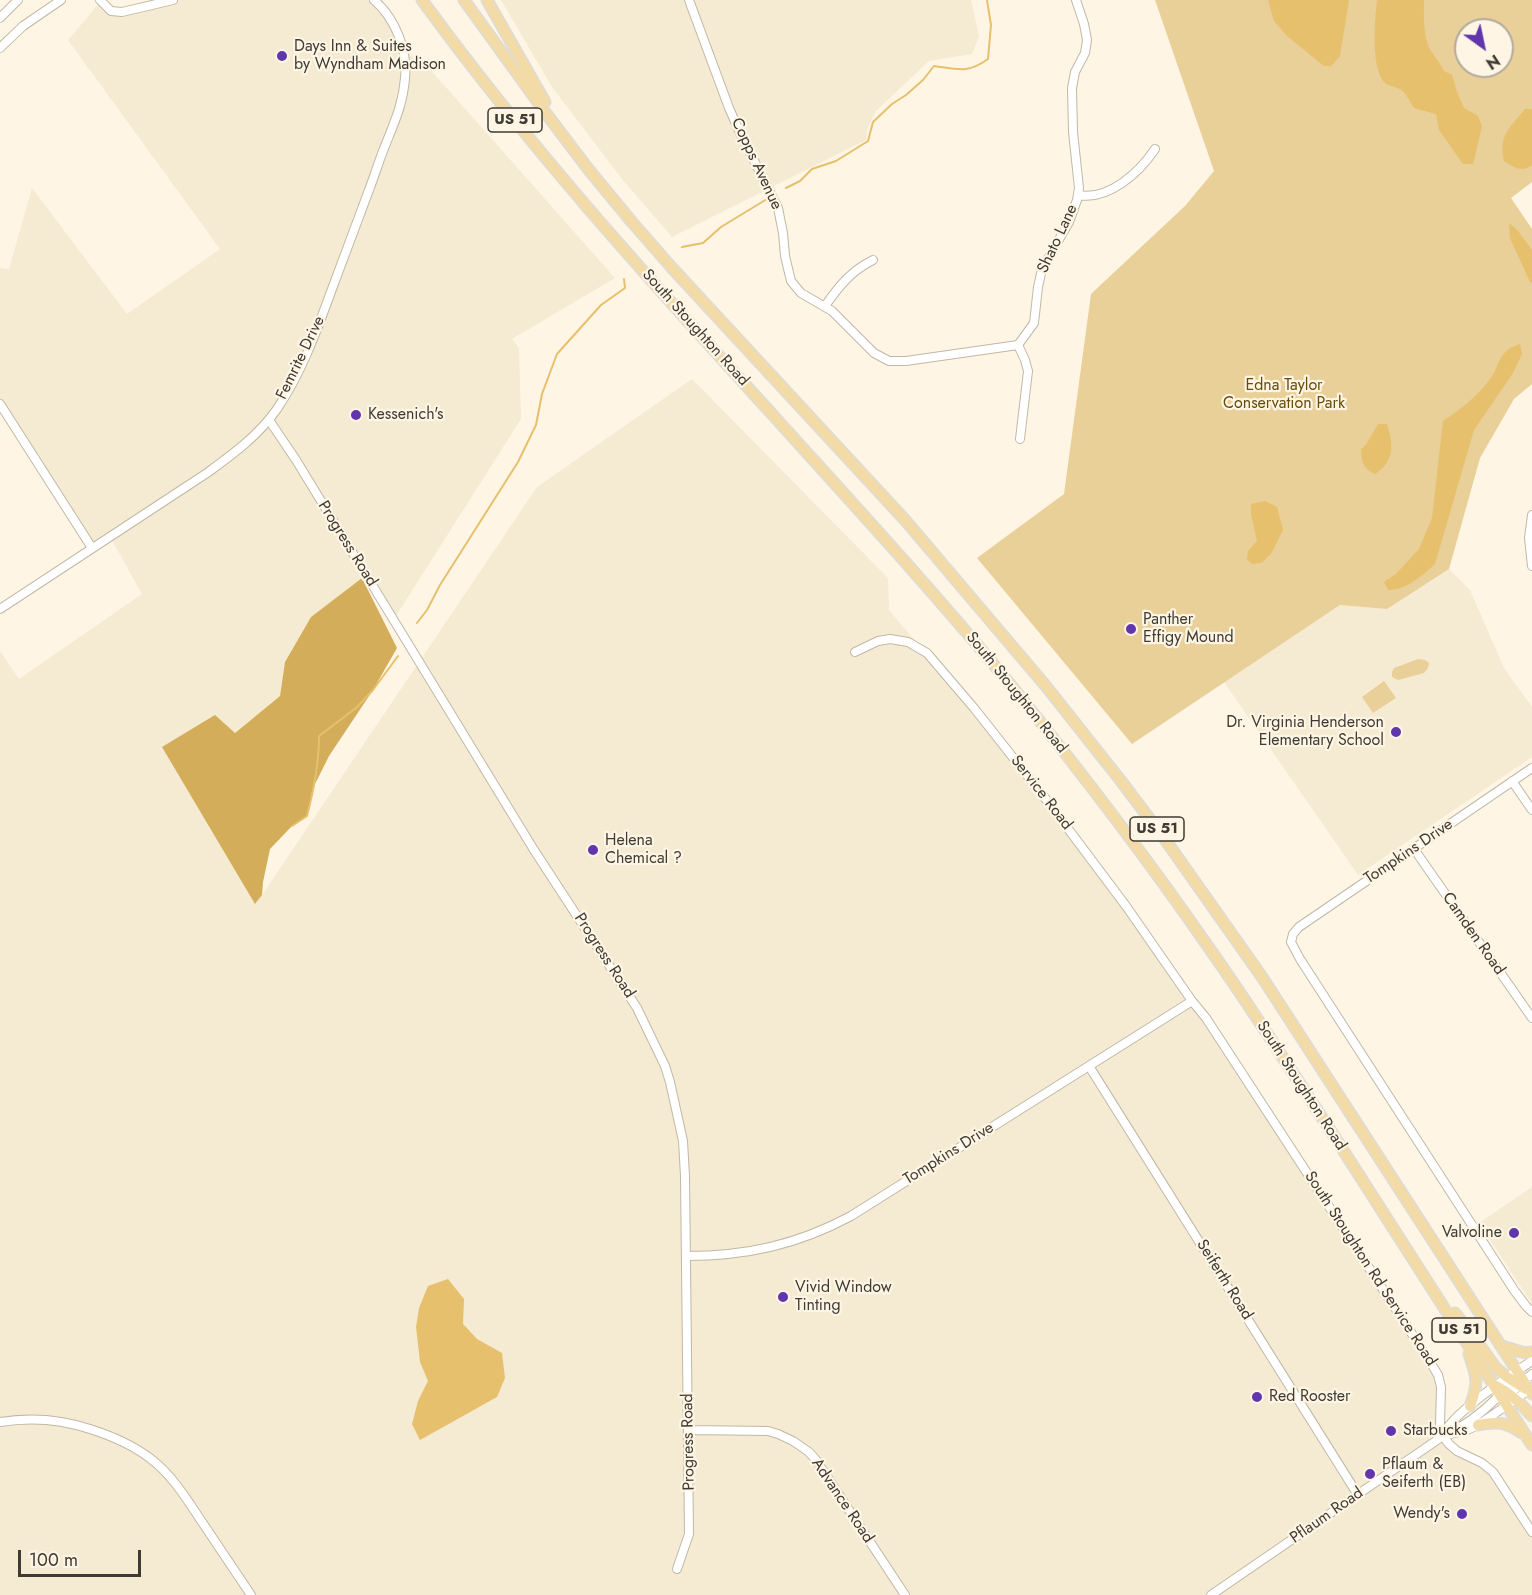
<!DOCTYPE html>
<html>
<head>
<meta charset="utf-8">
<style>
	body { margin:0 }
	#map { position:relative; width:1532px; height:1595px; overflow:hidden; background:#fef5e4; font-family:Jost,sans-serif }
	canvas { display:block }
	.north { position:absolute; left:1454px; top:18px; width:60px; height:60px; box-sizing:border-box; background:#fef5e4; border:2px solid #b2ab9e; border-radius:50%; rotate:147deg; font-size:16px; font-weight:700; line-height:24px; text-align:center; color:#3f3b34 }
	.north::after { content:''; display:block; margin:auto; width:21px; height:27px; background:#6135ac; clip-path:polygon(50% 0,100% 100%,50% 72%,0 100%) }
	.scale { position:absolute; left:18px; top:1550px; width:123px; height:27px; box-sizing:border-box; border:3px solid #3f3b34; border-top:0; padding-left:8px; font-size:18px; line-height:21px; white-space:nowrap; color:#3f3b34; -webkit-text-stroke:4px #fef5e4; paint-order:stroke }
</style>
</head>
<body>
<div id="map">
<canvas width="1532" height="1595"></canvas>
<div class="north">N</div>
<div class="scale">100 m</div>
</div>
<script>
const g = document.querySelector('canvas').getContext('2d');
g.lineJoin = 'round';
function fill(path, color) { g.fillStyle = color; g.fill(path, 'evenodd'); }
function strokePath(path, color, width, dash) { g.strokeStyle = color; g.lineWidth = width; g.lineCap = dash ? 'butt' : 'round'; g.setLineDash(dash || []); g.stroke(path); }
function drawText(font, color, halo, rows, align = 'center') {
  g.font = font + ' Jost,sans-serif'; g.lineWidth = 4.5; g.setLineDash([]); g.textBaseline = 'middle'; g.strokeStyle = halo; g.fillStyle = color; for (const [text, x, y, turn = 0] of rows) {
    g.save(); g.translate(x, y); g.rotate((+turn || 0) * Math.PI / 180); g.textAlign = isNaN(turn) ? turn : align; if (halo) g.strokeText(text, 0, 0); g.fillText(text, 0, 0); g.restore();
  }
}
const built = new Path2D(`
	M173,0H374L378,4L404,51L428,67L615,278L512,339L519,348L521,419L394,619L366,575L311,617L285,662L280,696L234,733L256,904L537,487L692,379L888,578L889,610L922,649L945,673L1158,951L1438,1375L1440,1417L1449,1444L1482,1463L1532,1532V1595H0V651L19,679L142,594L110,537L92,548L0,404V268L9,269L32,188L127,314L220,249L68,40L101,1L111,11Z
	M501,0H971L979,36L972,54L929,61L876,111L867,129L866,140L672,237L622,179L552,87Z
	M1449,569L1470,590L1504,668L1532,707V757L1358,875L1224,682L1340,605L1387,609Z
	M1532,1187V1304L1479,1223Z`);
const green = new Path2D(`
	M1155,0H1532V182L1511,198L1532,229V384L1514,399L1480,458L1449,569L1387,609L1340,605L1132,744L977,558L1064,494L1091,294L1185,206L1214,171ZM1466,30H1502V66H1466Z
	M1418,659L1425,660L1429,663L1428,668L1424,673L1398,680L1392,677V672L1394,668Z
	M1384,681L1396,698L1373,713L1362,697Z`);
const forest = new Path2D(`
	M362,578L397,648L373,690L329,756L315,784L307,816L292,826L270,849L263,882L262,895L255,904L162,747L215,715L235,733L280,696L285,662L311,617Z`);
const water = new Path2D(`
	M1268,0H1349L1340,56L1331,66H1324L1287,36L1274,21Z
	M1377,0H1424C1424,14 1423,31 1428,45C1431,53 1440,62 1444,71L1452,75L1457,92L1464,108L1478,116L1482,126L1473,164H1463L1439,130L1436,114L1414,108C1410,102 1406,92 1400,89C1396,87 1390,86 1386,84C1370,71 1375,19 1377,0Z
	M1525,109H1532V165C1522,173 1514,167 1504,161C1498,135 1510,128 1525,109Z
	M1509,223L1518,231L1532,250V283L1530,282L1510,238Z
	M1520,344L1522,354L1513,373L1474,430L1435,564C1422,576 1406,590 1388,590L1384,582L1396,574L1419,549L1432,518L1443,421C1460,410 1475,398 1487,383C1501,367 1496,351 1520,344Z
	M1378,424H1387C1394,445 1394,462 1375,474C1362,467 1362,462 1361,449L1366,445Z
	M1265,501L1277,507L1283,530L1271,554L1261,563L1252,564L1247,559L1248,551L1257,541L1251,514V504Z
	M448,1279L464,1299L463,1324L477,1339L502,1353L505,1378L497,1397L420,1440L412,1424L418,1401L428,1381L420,1362L416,1327L419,1308L428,1286Z`);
const stream = new Path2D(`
	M786,188L800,181L812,169L836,161L868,141L873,122L892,104L906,95L923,80L934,66C958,69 967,74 988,59L991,25L987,0
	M682,247L703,243L721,227L767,199
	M417,623L427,610L440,585L518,462L536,425L542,394L557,354L601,305L625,288L624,279
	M292,826L307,816C314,789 319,764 319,736L356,708L373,690L398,656`);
const minor = new Path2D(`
	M100,0L111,11L122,12L173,0
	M689,0L729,108L741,135L778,208L783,233L785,256L791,281L801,293L832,311L874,353L889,361H906L1018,345L1034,323L1038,287L1042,269L1069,222L1077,200L1079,188L1073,132L1072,88L1075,72L1085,53L1087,40L1084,24L1076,0
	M0,18L18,0
	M0,48L23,26L61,0
	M1078,195C1108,201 1139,173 1155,149
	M825,306C839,286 851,271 873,260
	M1018,345L1025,360L1028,371L1020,439
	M0,404L92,548
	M269,420L296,460L534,850L637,1008L665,1066L670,1082L683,1141L685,1176L689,1534L677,1569
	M1532,515L1529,538L1532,566
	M0,609L207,473C233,454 258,436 277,409C302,372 317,330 332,289C344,256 357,223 369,190C374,177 378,164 383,151C393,125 403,106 405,78C408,50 395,18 374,0
	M855,652L878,641L890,639L908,642L927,653L974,708L1045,798L1126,906L1192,1001L1206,1018L1429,1360L1438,1375L1441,1387L1440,1425L1443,1436L1449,1444L1457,1451L1482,1463L1493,1472L1532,1532
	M1532,768L1299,927L1293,934L1291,942L1300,959L1514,1290L1526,1306L1532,1312
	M1512,781L1532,810
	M1414,849L1532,1018
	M1089,1066L1358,1495
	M686,1256C746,1256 797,1245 851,1216L1192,1001
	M1508,1399L1515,1389L1532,1374
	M0,1422C31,1417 60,1419 90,1429C112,1436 133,1445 151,1459C172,1475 186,1498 200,1519C217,1544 234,1570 251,1595
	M689,1430L768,1431L778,1434L793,1441L809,1452L816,1460L905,1595
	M1455,1430C1478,1417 1499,1398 1514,1377
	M1443,1436C1448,1416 1513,1373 1532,1361
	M1211,1595L1443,1436L1467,1430L1478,1425L1532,1388`);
const major = new Path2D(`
	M422,0C528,146 650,280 771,413C853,504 936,594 1014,689C1081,772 1146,857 1207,945C1251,1007 1292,1072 1334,1136C1400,1239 1466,1342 1532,1445
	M464,0L545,112L589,170L631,221L673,269L905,520L1045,685L1121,781L1164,838L1262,977L1532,1394
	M487,0L545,102
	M1455,1313L1473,1336L1496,1368L1507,1377L1526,1389
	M1502,1346L1525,1353L1532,1352
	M1469,1354C1477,1377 1479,1383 1470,1406
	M1496,1386C1511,1394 1521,1403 1532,1416
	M1478,1425C1498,1421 1505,1422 1522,1433`);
const markers = [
	[282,56,6,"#6135ac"],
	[356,415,6,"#6135ac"],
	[1131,629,6,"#6135ac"],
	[1396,732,6,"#6135ac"],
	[593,850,6,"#6135ac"],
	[1514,1233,6,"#6135ac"],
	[783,1297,6,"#6135ac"],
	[1257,1397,6,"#6135ac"],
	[1391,1431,6,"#6135ac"],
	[1370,1474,6,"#6135ac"],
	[1462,1514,6,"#6135ac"]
];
const shields = [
	[515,120,54],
	[1157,829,54],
	[1459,1330,54]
];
const shieldNames = [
	["US 51",515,120],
	["US 51",1157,829],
	["US 51",1459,1330]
];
const poiNames = [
	["Days Inn & Suites",294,47],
	["by Wyndham Madison",294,65],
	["Kessenich's",368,415],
	["Panther",1143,620],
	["Effigy Mound",1143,638],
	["Dr. Virginia Henderson",1384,723,"right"],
	["Elementary School",1384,741,"right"],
	["Helena",605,841],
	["Chemical ?",605,859],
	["Valvoline",1502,1233,"right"],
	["Vivid Window",795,1288],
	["Tinting",795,1306],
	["Red Rooster",1269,1397],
	["Starbucks",1403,1431],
	["Pflaum &",1382,1465],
	["Seiferth (EB)",1382,1483],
	["Wendy's",1450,1514,"right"]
];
const streetNames = [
	["Copps Avenue",756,164,65],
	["Shato Lane",1058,239,-65],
	["South Stoughton Road",695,328,48],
	["Femrite Drive",301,358,-64],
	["Progress Road",347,544,58],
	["South Stoughton Road",1016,693,51],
	["Service Road",1041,793,52],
	["Tompkins Drive",1409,852,-34],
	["Camden Road",1473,934,55],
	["Progress Road",604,956,57],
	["South Stoughton Road",1301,1086,57],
	["Tompkins Drive",949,1154,-32],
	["South Stoughton Rd Service Road",1370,1269,57],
	["Seiferth Road",1224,1280,58],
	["Progress Road",689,1442,-91],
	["Advance Road",842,1501,56],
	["Pflaum Road",1327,1516,-35]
];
const parkNames = [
	["Edna Taylor",1284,386],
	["Conservation Park",1284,404]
];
fill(built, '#f5ead2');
fill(green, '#e9cf98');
fill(forest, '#d3ad59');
fill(water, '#e6c06c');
strokePath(stream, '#e6c06c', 2);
strokePath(minor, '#c0b8a7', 10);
strokePath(major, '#dcdcda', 13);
strokePath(minor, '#fff', 8);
strokePath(major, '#f3dba7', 10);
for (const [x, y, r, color] of markers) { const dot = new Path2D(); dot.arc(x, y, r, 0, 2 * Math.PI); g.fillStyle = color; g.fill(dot); strokePath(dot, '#fef5e4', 2); }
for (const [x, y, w] of shields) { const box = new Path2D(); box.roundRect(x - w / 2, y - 12, w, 24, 4.5); g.fillStyle = '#fef5e4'; g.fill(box); strokePath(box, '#3f3b34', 1.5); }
drawText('bold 15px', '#3f3b34', null, shieldNames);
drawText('16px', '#3f3b34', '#fef5e4', poiNames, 'left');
drawText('16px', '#3f3b34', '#fef5e4', streetNames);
drawText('16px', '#664d09', '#fef5e4', parkNames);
</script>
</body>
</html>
